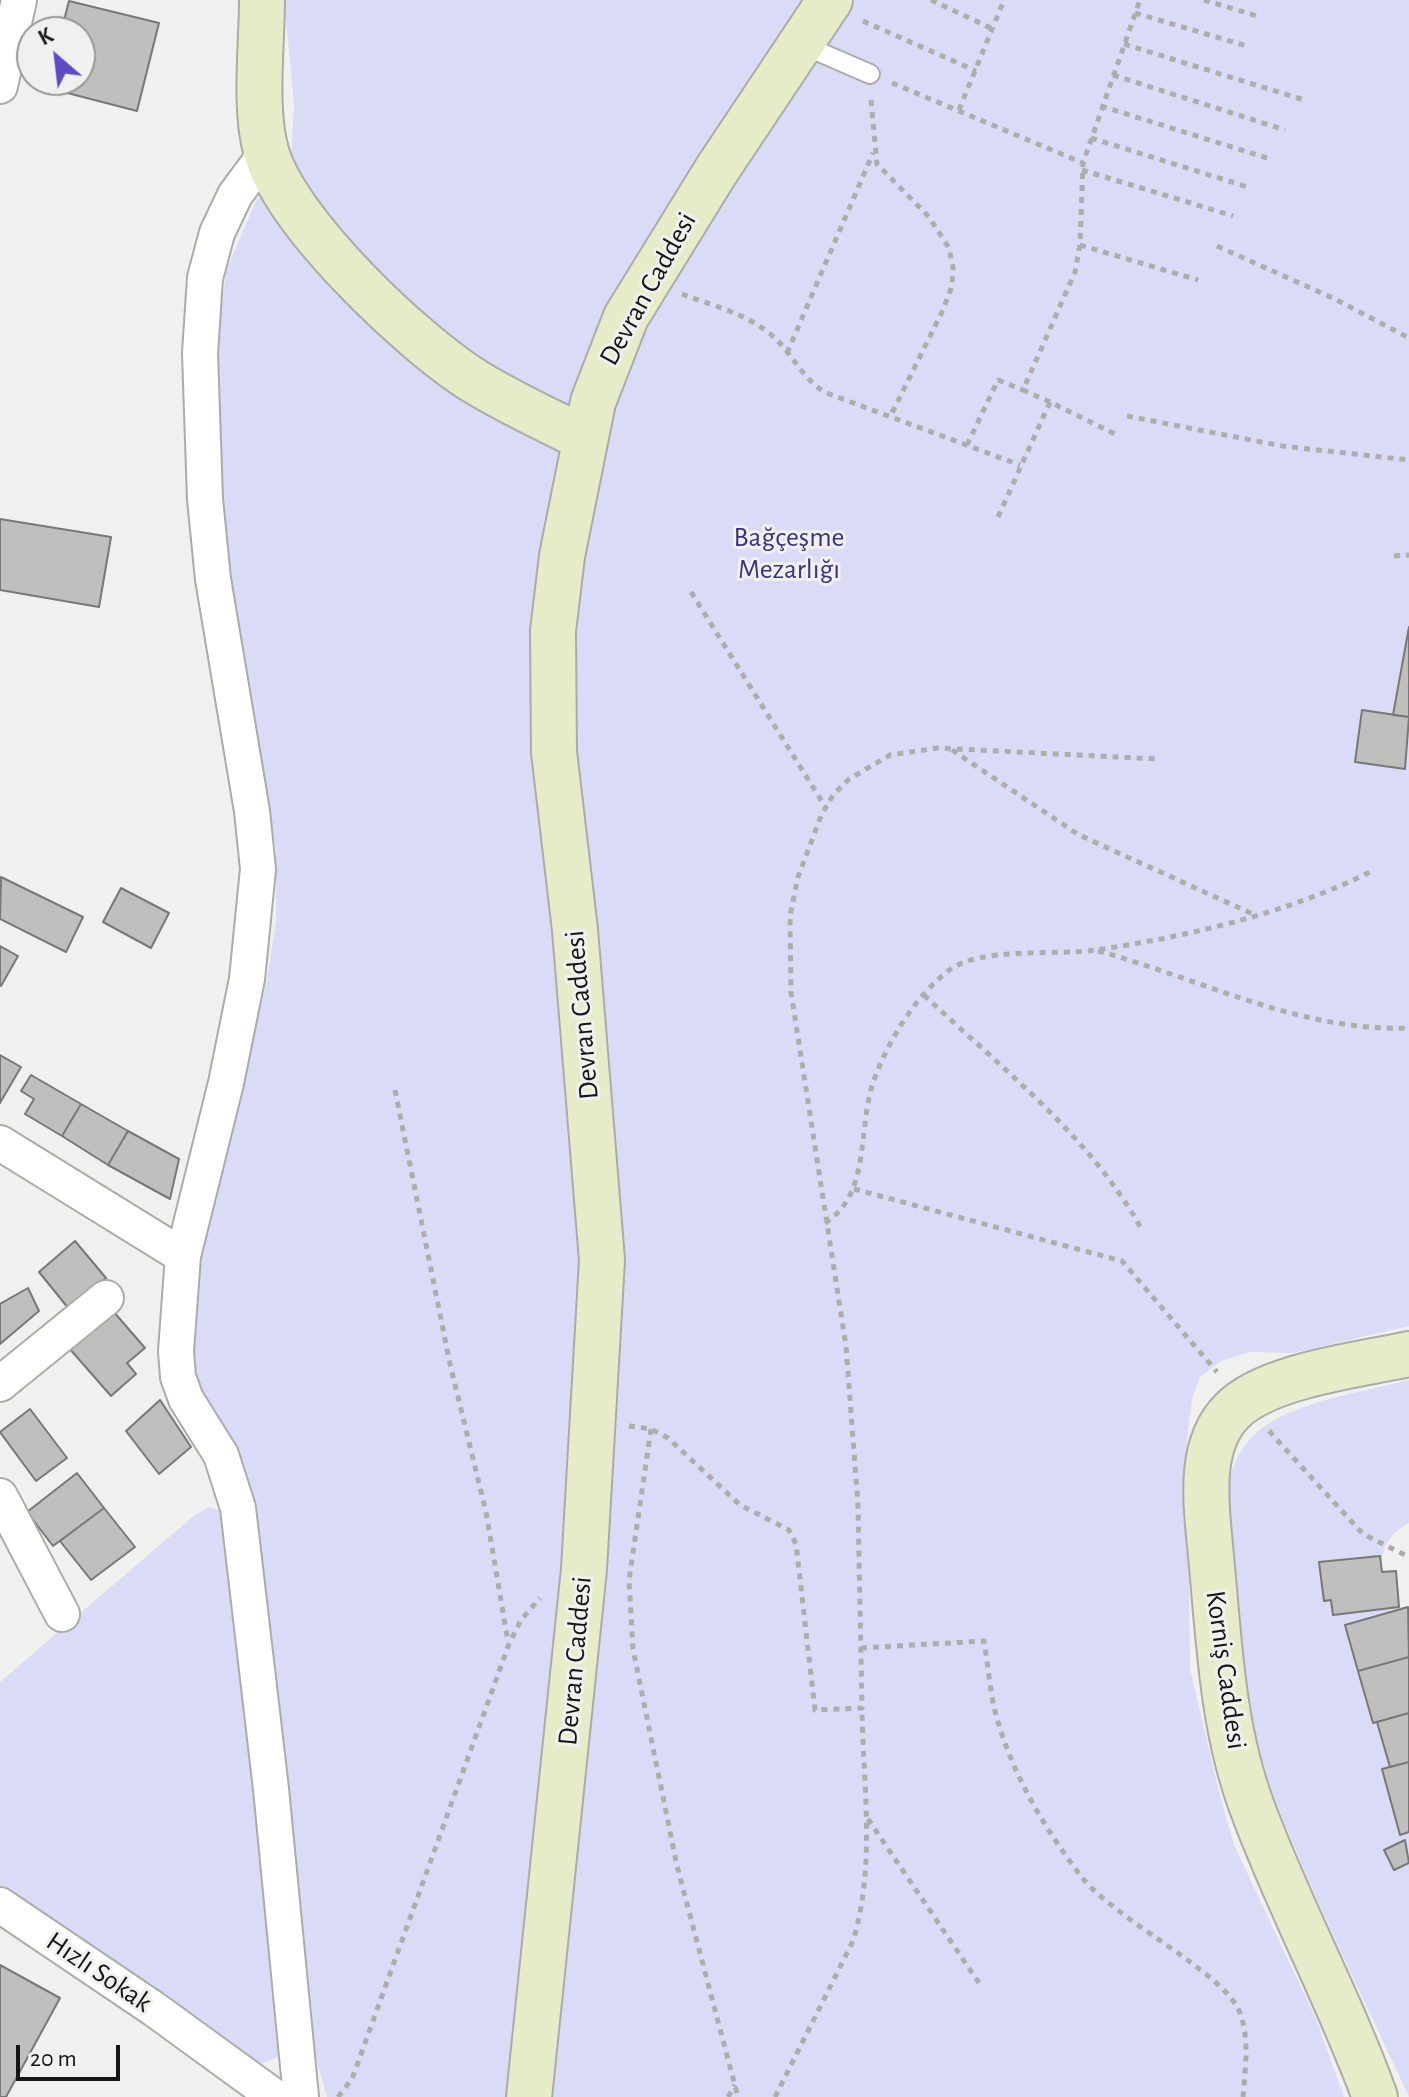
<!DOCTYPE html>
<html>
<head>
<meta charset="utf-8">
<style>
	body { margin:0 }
	#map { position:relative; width:1409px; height:2097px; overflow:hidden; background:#f0f1ee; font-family:"Alegreya Sans",sans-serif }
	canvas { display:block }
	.north { position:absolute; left:16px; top:16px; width:80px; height:80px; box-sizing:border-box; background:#f0f1ee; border:2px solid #989997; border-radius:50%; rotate:332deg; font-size:22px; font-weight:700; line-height:32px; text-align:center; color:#141514 }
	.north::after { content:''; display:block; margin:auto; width:28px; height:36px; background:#5e4cc5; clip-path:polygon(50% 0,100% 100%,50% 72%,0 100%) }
	.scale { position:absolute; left:16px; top:2045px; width:104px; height:36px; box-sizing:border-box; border:4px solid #141514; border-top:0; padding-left:10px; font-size:24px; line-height:28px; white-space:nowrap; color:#141514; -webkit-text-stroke:6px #f0f1ee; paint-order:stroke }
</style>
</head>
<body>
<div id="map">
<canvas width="1409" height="2097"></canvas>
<div class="north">K</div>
<div class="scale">20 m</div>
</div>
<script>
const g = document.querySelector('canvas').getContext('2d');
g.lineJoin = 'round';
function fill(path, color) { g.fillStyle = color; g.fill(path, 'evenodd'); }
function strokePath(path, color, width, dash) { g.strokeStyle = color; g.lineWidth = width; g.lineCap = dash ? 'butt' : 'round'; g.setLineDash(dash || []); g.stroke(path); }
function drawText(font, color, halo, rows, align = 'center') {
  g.font = font + ' "Alegreya Sans",sans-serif'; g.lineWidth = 6; g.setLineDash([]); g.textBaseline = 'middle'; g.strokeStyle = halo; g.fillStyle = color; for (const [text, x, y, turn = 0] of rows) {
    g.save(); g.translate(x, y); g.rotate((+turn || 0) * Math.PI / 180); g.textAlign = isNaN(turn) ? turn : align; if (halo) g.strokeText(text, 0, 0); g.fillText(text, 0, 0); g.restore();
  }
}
const green = new Path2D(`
	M284,0H1409V1326L1293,1353L1250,1352L1221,1361L1200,1377L1192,1399L1187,1440L1190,1669L1221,1800L1234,1845L1316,2019L1344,2097H327L307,2028L271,1664L191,1369L200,1262L226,1143L267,980L276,921V849L221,525L213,383L226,271L255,203L291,156L294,103Z
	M1409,1380V1523C1389,1534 1380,1549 1382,1572L1396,1571L1399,1607H1408L1409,1611V2097C1366,2003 1319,1910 1281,1814C1249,1735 1230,1632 1227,1547C1226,1508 1222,1469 1251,1438C1283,1403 1363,1392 1409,1380Z
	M210,1507L220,1511L228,1533L286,2042L278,2057L261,2064L0,1886V1682L196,1514Z`);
const building = new Path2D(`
	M69,1L159,23L137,111L48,88L50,80H80V32H61Z
	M0,519L111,537L99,607L0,590Z
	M1409,627V717L1393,715Z
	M1362,710L1409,717L1405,769L1355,762Z
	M1,877L83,917L66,952L0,919Z
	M121,888L169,913L151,948L103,922Z
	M0,946L18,956L1,986L0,985Z
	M0,1055L21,1067L0,1103Z
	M31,1075L81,1104L62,1136L25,1114L34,1099L21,1091Z
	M81,1104L128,1131L108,1165L62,1136Z
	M128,1131L179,1159L170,1199L108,1165Z
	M75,1241L106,1278L69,1309L39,1272Z
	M28,1288L39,1311L0,1344V1304Z
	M113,1311L145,1348L127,1363L136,1374L111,1396L69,1348Z
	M160,1400L191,1447L159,1474L126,1431Z
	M30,1409L67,1458L36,1481L0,1432Z
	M77,1473L104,1508L53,1546L27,1512Z
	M104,1508L135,1547L91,1580L60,1541Z
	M1380,1556L1382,1572L1396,1571L1399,1607L1333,1615L1331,1600L1324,1601L1319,1562Z
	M1408,1607L1409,1657L1358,1671L1345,1625Z
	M1409,1657V1713L1373,1723L1358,1671Z
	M1409,1713V1762L1390,1767L1377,1722Z
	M1409,1762V1832L1400,1835L1382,1769Z
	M1405,1840L1409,1863L1394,1870L1384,1850Z
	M0,1965L60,1998L6,2097H0Z`);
const path = new Path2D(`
	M931,0L993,29
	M1204,0L1260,17
	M1135,13L1247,46
	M863,21L976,71
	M1124,44L1304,100
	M1113,75L1285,130
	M892,83L1083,163
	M871,100L877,164L929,217L949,248L953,267L952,286L943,310L890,417
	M1101,106L1267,158
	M959,110L1004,0
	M1091,138L1251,188
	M1082,170L1233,216
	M1080,245L1198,280
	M1217,246L1335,299L1409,338
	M682,294C711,305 744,313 769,333C791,350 798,374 824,392L1020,465
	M787,353L873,153
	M1050,402L1023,390L1075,272L1080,245L1083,163L1140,0
	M1127,416L1282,446L1409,460
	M967,445L998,380L1023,390
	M998,517L1050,402L1117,435
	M1394,556L1409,555
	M691,592L826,808
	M952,750L1079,835L1255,915
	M1098,951C1202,979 1299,1032 1409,1028
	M924,995C1001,1068 1089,1135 1141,1228
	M395,1090L450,1364L486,1512L508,1642
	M854,1189L1122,1261L1217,1372
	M825,1223C870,1195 858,1132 872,1086C885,1046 914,997 948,971C980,946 1055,956 1096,950C1190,936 1289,913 1374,870
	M629,1426L651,1429L668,1438L740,1505L789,1530L796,1544L815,1710L862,1708L858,1505L846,1346L791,992L790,916L798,877L821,816L833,795L849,779L890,755L938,748L1158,759
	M651,1429L629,1580L633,1649L677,1866L738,2097
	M1269,1431L1363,1534L1409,1557
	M861,1648L984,1641C989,1669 990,1699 999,1725C1015,1779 1046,1830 1080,1875C1114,1920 1225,1972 1240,2013C1250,2040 1245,2069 1243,2097
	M868,1819L979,1983
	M338,2097L352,2079L509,1644L521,1620L540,1598
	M728,2097L735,2085
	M775,2097L853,1941C876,1864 863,1787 862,1708`);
const lane = new Path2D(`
	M803,45L870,74`);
const street = new Path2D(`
	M0,86L19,0
	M266,153L235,195L217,233L205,278L200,353L205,499L213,579L252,811L258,869L247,979L226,1083L183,1256L176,1351L178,1377L186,1399L221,1455L238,1508L271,1789L301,2097
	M0,1143L183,1256
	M0,1384L106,1298
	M0,1496L62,1614
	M0,1905L154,2009L275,2097`);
const secondary = new Path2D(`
	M262,0C262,45 254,108 266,151C284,221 415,345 476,382C510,403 548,420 583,438
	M529,2097L584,1569L602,1260L575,930L554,752L553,631L562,556L593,402L626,317L716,171L830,0
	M1375,2097C1339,1998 1288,1905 1252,1807C1222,1727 1219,1639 1211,1556C1207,1510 1196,1447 1232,1411C1267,1375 1360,1365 1409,1354`);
const streetNames = [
	["Devran Caddesi",648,289,-61],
	["Devran Caddesi",582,1015,-95],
	["Devran Caddesi",575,1661,-85],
	["Korniş Caddesi",1226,1670,82],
	["Hızlı Sokak",99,1972,34]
];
const parkNames = [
	["Bağçeşme",789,538],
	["Mezarlığı",789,570]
];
fill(green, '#dadbf7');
fill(building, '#bfc0bd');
strokePath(building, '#787876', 2);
strokePath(lane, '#abaca9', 22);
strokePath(street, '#abaca9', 38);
strokePath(secondary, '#abaca9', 48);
strokePath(path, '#adaeac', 5, [6, 6]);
strokePath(lane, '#fff', 18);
strokePath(street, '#fff', 34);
strokePath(secondary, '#e6ecc7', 44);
drawText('28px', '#141514', '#f0f1ee', streetNames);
drawText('28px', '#3c3181', '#f0f1ee', parkNames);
</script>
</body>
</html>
